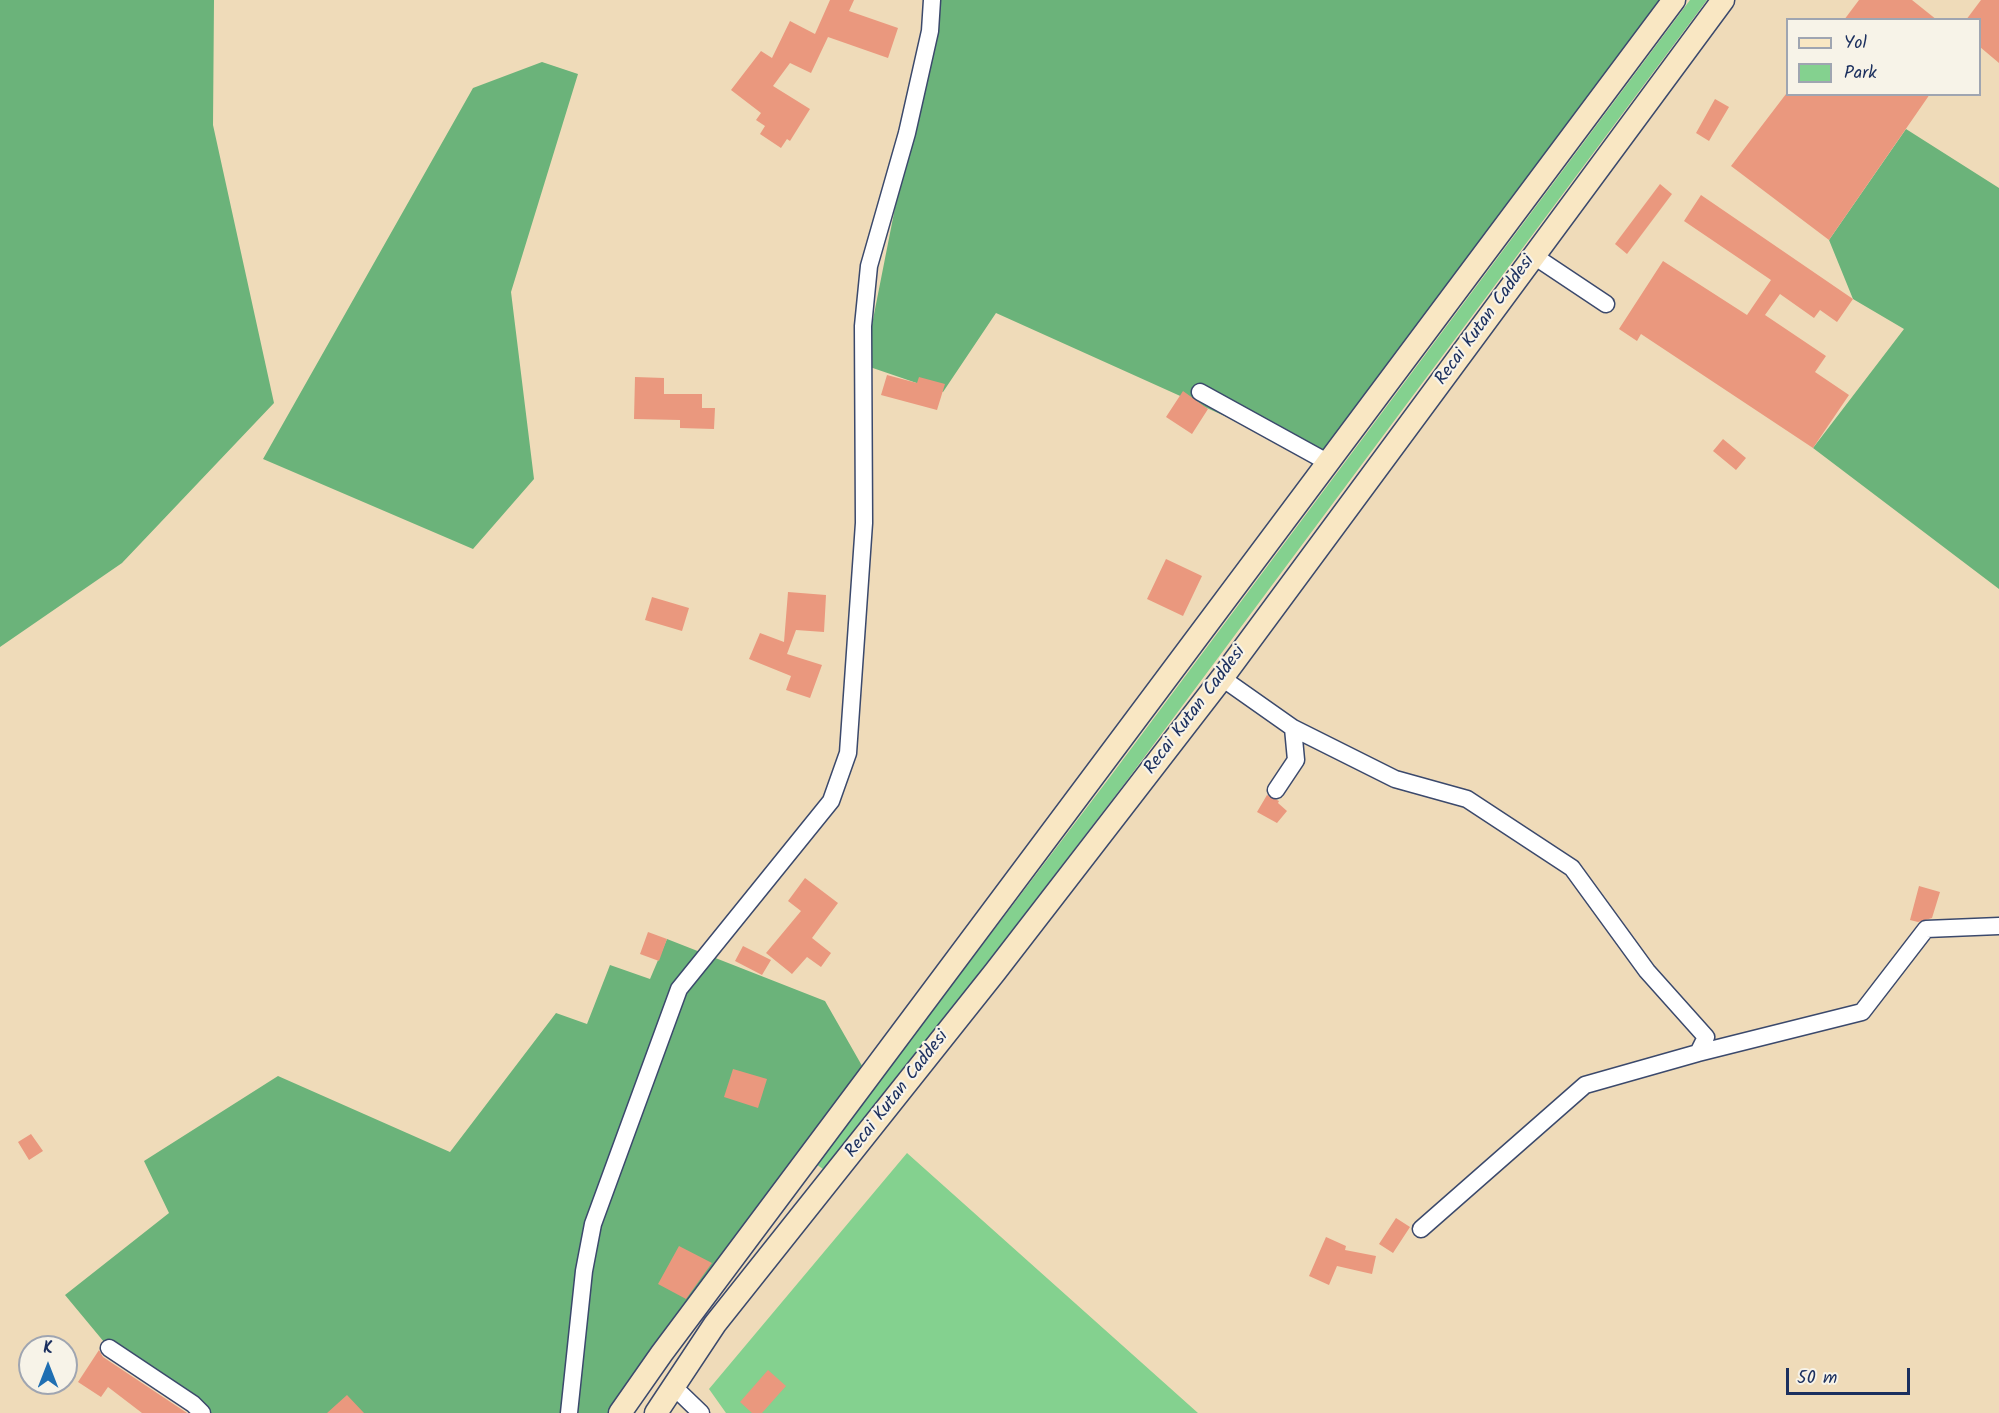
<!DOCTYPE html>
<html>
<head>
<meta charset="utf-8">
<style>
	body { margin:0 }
	#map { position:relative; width:1999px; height:1413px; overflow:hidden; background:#efdbb9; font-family:Kalam,sans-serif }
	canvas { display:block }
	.legend { position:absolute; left:1786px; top:18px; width:195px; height:78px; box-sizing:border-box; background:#f7f3e8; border:2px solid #9fa5b1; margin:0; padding:8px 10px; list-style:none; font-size:18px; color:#1b2f5e }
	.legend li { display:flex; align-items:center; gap:12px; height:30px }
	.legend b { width:30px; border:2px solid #9fa5b1 }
	.north { position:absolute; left:18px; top:1335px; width:60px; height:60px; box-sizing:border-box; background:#f7f3e8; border:2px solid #9fa5b1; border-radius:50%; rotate:0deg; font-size:16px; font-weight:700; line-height:24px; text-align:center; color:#1b2f5e }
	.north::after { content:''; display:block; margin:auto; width:21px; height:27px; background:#1f6fb2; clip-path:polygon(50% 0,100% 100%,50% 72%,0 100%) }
	.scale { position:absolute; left:1786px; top:1368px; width:124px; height:27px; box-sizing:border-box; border:3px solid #1b2f5e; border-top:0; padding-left:8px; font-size:18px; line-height:21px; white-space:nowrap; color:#1b2f5e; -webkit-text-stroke:4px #f7f3e8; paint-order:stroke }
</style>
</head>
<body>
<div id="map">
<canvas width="1999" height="1413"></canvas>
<ul class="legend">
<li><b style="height:8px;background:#f9e7c3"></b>Yol</li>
<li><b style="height:16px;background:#84d18f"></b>Park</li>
</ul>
<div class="north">K</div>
<div class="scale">50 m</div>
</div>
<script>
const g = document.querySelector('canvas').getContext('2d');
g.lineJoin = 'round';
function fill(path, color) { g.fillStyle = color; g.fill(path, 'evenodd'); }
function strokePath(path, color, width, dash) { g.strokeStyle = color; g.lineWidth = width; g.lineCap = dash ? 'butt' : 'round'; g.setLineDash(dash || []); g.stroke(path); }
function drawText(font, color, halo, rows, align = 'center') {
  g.font = font + ' Kalam,sans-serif'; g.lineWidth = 4.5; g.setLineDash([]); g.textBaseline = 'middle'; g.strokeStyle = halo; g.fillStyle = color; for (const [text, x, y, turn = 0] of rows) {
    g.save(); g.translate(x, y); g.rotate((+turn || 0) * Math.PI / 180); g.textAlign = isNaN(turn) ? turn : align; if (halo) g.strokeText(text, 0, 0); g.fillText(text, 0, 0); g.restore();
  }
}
const green = new Path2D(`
	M1690,0H1707L1125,783L827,1172L816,1164L1110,777Z
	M907,1153L1198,1413H726L709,1389Z`);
const forest = new Path2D(`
	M0,0H214L213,125L274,403L122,563L0,647Z
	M929,0H1675L1329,463L996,313L943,392L864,365L920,81Z
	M542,62L578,74L511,292L534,479L473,549L263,459L473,88Z
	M1906,129L1999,188V589L1813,448L1904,329L1853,299L1829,240Z
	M667,939L825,1001L869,1078L624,1413H202L109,1348L65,1295L169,1213L144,1161L278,1076L450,1152L556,1013L587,1024L610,965L650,979Z`);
const building = new Path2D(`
	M830,0H854L849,11L898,28L888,58L828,37L811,73L790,63L773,86L810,109L790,141L787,139L781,148L760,134L765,126L756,120L761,113L731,90L761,51L772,58L790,21L815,34Z
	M1859,0H1912L1937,20H1844Z
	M1981,0H1999V63L1980,47V20H1966Z
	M1786,94H1930L1829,240L1731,166Z
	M1715,99L1729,107L1709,141L1696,133Z
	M1660,184L1672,194L1627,254L1615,244Z
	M1701,195L1853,299L1837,322L1820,310L1814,318L1780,294L1765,315L1826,356L1815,372L1849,395L1813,448L1641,334L1637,341L1619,329L1663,261L1747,315L1771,280L1684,221Z
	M887,375L917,383L919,377L945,384L937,410L881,395Z
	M635,377L664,378V394H702V408H715L714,429L680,428V420L634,419Z
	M1183,391L1208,409L1192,434L1166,417Z
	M1723,439L1746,458L1736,470L1713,451Z
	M1166,559L1202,576L1183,616L1147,599Z
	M788,592L826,595L824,632L796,630L787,654L822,665L810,698L786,690L791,676L749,659L760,633L784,642Z
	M652,597L689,608L682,631L645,620Z
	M1267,795L1279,801L1278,803L1287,811L1277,823L1257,812Z
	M805,878L838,903L812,938L831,953L821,967L807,957L792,974L766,953L801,911L788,901Z
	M1919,886L1940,892L1932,918L1918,922L1910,920Z
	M648,932L667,939L659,961L640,954Z
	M743,946L771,960L762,975L735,961Z
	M733,1069L767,1079L758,1108L724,1097Z
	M31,1134L43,1151L29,1160L18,1142Z
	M1396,1218L1410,1227L1393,1253L1379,1244Z
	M1326,1237L1346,1246L1345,1250L1376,1256L1372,1274L1337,1266L1329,1285L1309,1276Z
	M679,1246L712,1263L686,1299L658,1284Z
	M99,1350L103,1357L187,1413H142L108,1387L101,1397L78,1382Z
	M768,1370L786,1386L762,1413H752L740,1402Z
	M347,1395L364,1413H327Z`);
const street = new Path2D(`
	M1534,256L1606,304
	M1200,392L1329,463
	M1222,678L1293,728L1296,760L1276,790
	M1293,728L1395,779L1467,799L1572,868L1647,971L1706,1037L1698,1053
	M1421,1229L1585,1085L1698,1053L1862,1012L1926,929L1999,926
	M109,1348L193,1404L202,1413
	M673,1386L701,1413
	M569,1413L584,1271L593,1224L679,989L831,801L848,753L864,523L863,326L869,266L907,133L930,31L932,0`);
const secondary = new Path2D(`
	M620,1413L662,1353L1674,0
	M656,1413L715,1324L995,972L1222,678L1723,0`);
const streetNames = [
	["Recai Kutan Caddesi",1486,321,-54],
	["Recai Kutan Caddesi",1196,711,-53],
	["Recai Kutan Caddesi",898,1095,-52]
];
fill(green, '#84d18f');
fill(forest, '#6bb37a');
fill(building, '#ea987e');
strokePath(street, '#3b496c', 19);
strokePath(secondary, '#3b496c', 25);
strokePath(street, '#fff', 16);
strokePath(secondary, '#f9e7c3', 22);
drawText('18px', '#1b2f5e', '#f7f3e8', streetNames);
</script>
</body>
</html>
